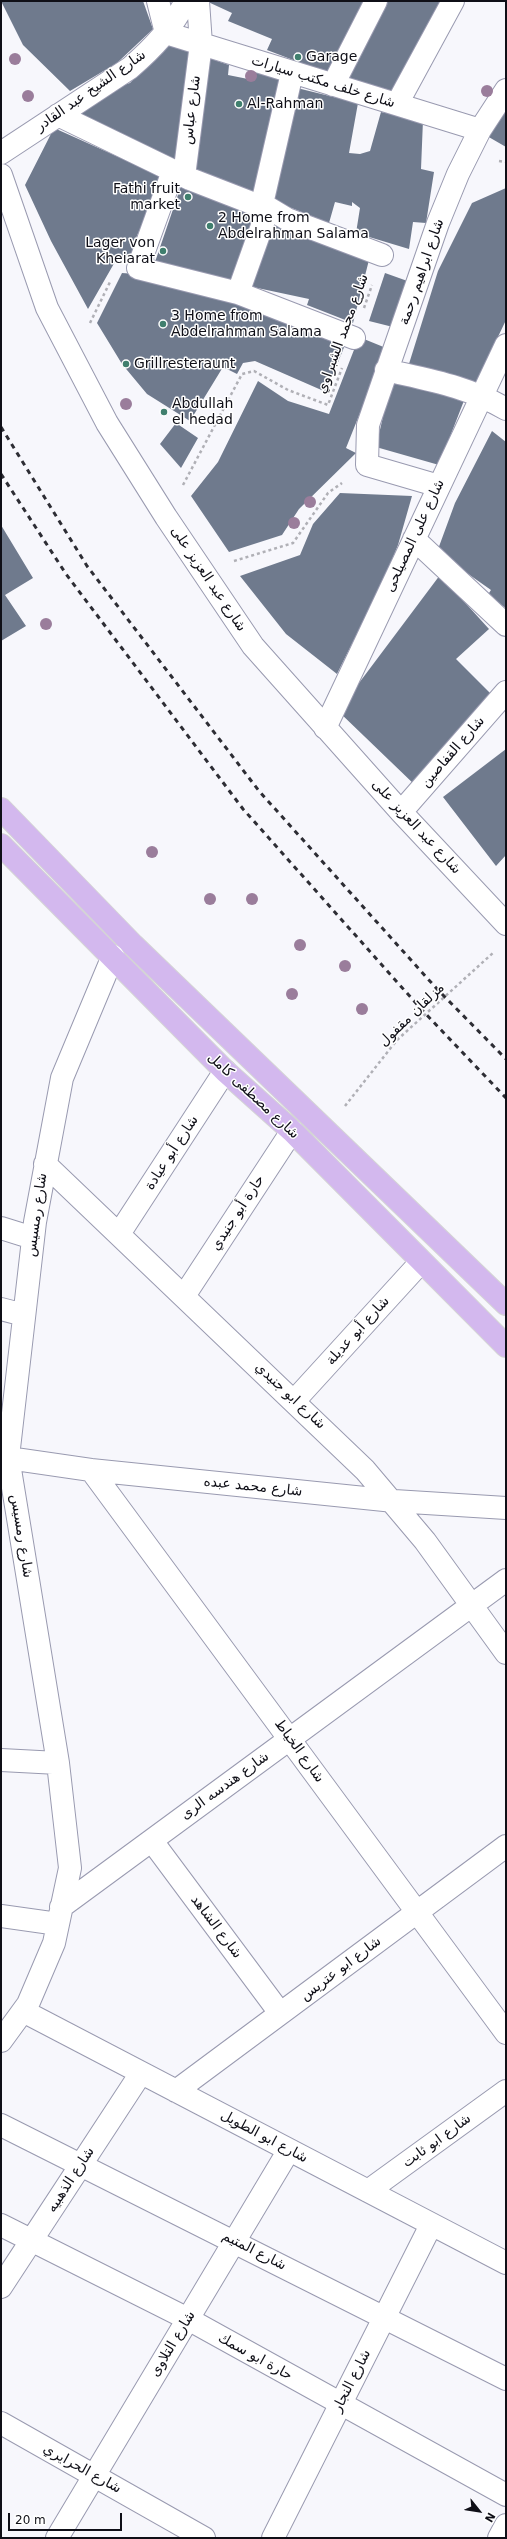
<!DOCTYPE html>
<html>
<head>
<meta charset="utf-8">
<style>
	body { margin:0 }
	#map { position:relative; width:507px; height:2539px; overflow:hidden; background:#f7f7fc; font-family:"DejaVu Sans",sans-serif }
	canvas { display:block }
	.frame { position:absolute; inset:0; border:2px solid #0f0f17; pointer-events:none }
	.north { position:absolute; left:459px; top:2491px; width:40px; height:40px; -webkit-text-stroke:3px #fff; paint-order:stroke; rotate:120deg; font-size:11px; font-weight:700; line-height:16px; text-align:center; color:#0f0f17 }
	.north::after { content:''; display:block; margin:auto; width:14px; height:18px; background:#0f0f17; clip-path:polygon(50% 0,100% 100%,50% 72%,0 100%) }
	.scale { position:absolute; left:8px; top:2513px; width:114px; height:18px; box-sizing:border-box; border:2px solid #0f0f17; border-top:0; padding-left:5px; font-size:12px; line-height:14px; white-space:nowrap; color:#0f0f17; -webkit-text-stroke:3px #fff; paint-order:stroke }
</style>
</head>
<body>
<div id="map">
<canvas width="507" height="2539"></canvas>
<div class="frame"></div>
<div class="north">N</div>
<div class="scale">20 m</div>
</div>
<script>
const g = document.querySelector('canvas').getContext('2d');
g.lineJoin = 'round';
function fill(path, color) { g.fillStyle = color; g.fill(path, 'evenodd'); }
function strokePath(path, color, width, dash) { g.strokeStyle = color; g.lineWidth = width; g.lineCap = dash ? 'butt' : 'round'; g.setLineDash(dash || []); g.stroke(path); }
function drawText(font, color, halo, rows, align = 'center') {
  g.font = font + ' "DejaVu Sans","Noto Naskh Arabic",sans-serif'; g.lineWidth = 3; g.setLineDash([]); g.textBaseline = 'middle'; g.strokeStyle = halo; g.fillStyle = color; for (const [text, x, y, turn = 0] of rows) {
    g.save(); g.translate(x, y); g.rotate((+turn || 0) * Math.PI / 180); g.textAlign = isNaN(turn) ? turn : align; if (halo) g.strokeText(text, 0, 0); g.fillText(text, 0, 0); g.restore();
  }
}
const building = new Path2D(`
	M1,1H143L153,29L117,63L70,91L23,45Z
	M206,1H365L327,73L267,50L272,39L228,21L232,13Z
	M385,1H445L394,99L343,81Z
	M168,42L191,53L176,161L74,116L108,90L130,83Z
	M206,57L229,65L228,75L253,80L255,72L285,81L255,198L191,172Z
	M297,88L358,103L349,153L360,154L370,151L381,112L423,120L421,169L434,172L426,223L413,222L409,249L356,233L360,208L352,202V206L335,202L329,223L269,199Z
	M506,109V147L487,136Z
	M54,128L163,177L136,238L130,263L116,260L88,309L51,241L25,185Z
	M182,183L258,212L233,287L155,262Z
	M506,188V320L475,385L408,367L438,271L472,203Z
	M272,222L370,256L353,323L307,305L309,299L248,286Z
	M122,273L150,275L347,340L326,392L255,361L243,363L237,374L223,367L190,421L147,394L122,364L97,323Z
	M385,273L413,283L397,328L369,321Z
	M359,337L386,348L346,448L356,453L299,509L282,535L229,552L191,496L218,462L258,381L288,401L329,414Z
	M391,382L465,398L439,465L376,447Z
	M176,423L198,438L181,468L160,444Z
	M492,431L506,442V608L487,596L491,590L437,552L455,503Z
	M340,493L412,496L398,545L384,579L337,674L286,634L240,576L300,555L313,524Z
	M1,525L33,578L5,595L26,626L1,641Z
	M440,575L489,629L456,659L493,696L417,787L338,711Z
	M506,749V855L496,866L443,797Z`);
const path = new Path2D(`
	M499,161L506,162
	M364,308L372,285
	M90,323L110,282
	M183,485L242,374L254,371L288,390L328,405L342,368
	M234,561L293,543L328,493L342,483
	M345,1106L397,1040L494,952`);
const minor = new Path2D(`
	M158,1L166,33L480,130
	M333,85L376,1
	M397,104L453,1
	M58,115L190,179L257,205L262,204L287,219L382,255
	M1,153L130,68C153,48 172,28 186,1
	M173,171L138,268L238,293L354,338
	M1,175L47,308L107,423L166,517L253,646L401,812L506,924
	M184,176L201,44L198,1
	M262,204L292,73
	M238,293L268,209
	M386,370C429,380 467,386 506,409
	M439,486L367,465L368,425L438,223L458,174L480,130L506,90
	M414,539L506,625
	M325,728L506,345
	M401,812L506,692
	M45,1164L365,1470L425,1541L506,1653
	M1,1228L33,1238
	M119,1234L225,1071
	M184,1296L292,1131
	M1,1309L24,1315
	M295,1400L421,1262
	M1,1457L91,1470L394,1501L506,1508
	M91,1470L506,2033
	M1,1760L58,1763
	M152,1841L280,2013
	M61,1907L506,1580
	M1,1916L58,1924
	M23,2011L506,2263
	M1,2041L28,2004L54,1943L70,1868L58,1763L8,1457L35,1222L62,1078L113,956
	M176,2091L506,1846
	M1,2125L506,2379
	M368,2191L506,2091
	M1,2225L188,2319L506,2495
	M1,2287L141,2073
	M1,2423L204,2538
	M57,2538L289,2150
	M273,2538L431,2225
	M499,2538L506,2525`);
const major = new Path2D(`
	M1,809L133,945L506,1304
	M1,845L225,1071L292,1131L506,1346`);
const rail = new Path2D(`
	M1,427L87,566L259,791L437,989L506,1059
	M1,474L66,574L243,809L422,1010L506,1098`);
const trees = [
	[15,59],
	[251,76],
	[487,91],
	[28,96],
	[126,404],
	[310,502],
	[294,523],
	[46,624],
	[152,852],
	[210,899],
	[252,899],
	[300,945],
	[345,966],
	[292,994],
	[362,1009]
];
const markers = [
	[298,57,4,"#407f6e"],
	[239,104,4,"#407f6e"],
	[188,197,4,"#407f6e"],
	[210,226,4,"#407f6e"],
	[163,251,4,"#407f6e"],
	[163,324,4,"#407f6e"],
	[126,364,4,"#407f6e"],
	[164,412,4,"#407f6e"]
];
const poiNames = [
	["Garage",306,57],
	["Al-Rahman",247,104],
	["Fathi fruit",180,189,"right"],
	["market",180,205,"right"],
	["2 Home from",218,218],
	["Abdelrahman Salama",218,234],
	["Lager von",155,243,"right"],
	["Kheiarat",155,259,"right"],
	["3 Home from",171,316],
	["Abdelrahman Salama",171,332],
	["Grillresteraunt",134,364],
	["Abdullah",172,404],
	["el hedad",172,420]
];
const streetNames = [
	["شارع خلف مكتب سيارات",323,82,17],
	["شارع الشيخ عبد القادر",91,91,-35],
	["شارع عباس",192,110,-83],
	["شارع ابراهيم رحمة",422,272,-71],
	["شارع محمد الشبراوي",343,334,-70],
	["شارع على المصيلحى",415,536,-65],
	["شارع عبد العزيز على",208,579,56],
	["شارع القفاصين",453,752,-49],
	["شارع عبد العزيز على",416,827,47],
	["مزلقان مقفول",412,1015,-44],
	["شارع مصطفى كامل",253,1096,43],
	["شارع أبو عيادة",172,1153,-57],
	["حارة أبو جنيدي",238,1213,-57],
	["شارع رمسيس",37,1215,-82],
	["شارع أبو عديلة",358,1331,-48],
	["شارع ابو جنيدي",290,1396,43],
	["شارع محمد عبده",253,1487,6],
	["شارع رمسيس",21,1536,81],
	["شارع الخياط",299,1751,54],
	["شارع هندسه الرى",225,1786,-36],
	["شارع الشاهد",216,1927,53],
	["شارع ابو عتريس",341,1969,-37],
	["شارع ابو الطويل",264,2137,28],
	["شارع ابو ثابت",437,2141,-36],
	["شارع الذهبيه",71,2180,-57],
	["شارع المتيم",254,2251,27],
	["شارع التلاوى",173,2344,-59],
	["حارة ابو سمك",255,2357,29],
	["شارع النجار",352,2381,-63],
	["شارع الحرايري",82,2469,29]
];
fill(building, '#6f7a8d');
strokePath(minor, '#999ab0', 24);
strokePath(major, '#d4d4d5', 24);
strokePath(path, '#b0b0b6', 2.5, [3, 3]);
strokePath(minor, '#fff', 22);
strokePath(major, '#d3b8ee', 22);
strokePath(rail, '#2d2d34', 3, [5, 5]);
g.fillStyle = '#9a7d9b';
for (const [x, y] of trees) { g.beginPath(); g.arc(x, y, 6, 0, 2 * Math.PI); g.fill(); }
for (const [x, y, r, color] of markers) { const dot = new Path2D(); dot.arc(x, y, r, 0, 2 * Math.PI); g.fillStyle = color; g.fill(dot); strokePath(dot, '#fff', 1.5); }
drawText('14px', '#0f0f17', '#fff', poiNames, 'left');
drawText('14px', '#0f0f17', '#fff', streetNames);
</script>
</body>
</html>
